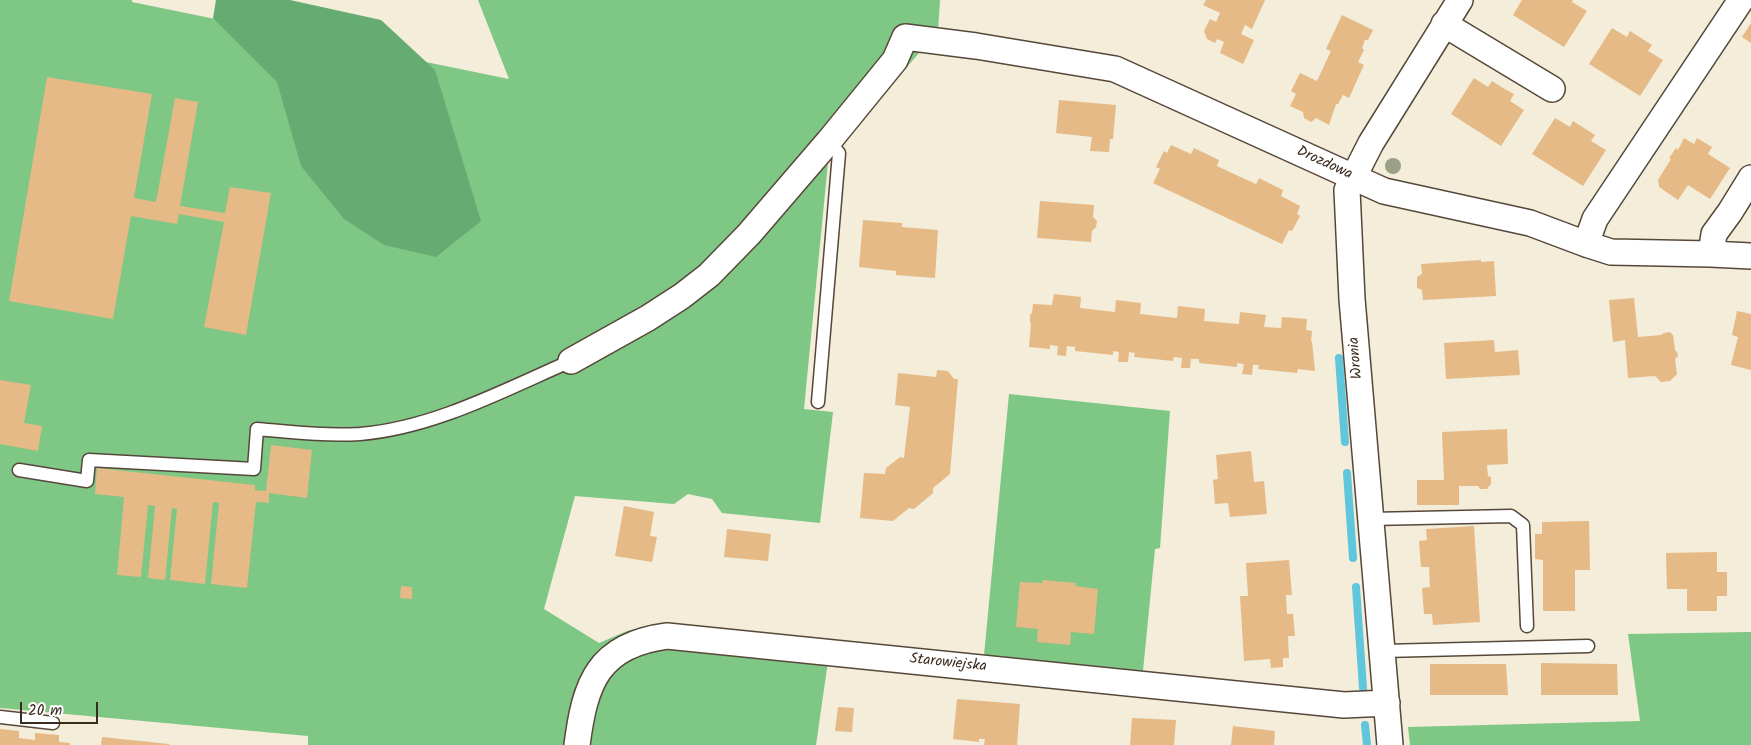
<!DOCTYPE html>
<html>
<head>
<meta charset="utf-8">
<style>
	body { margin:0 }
	#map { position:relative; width:1751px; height:745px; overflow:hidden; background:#f3edda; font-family:Kalam,sans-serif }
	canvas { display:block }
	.scale { position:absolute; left:20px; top:702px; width:78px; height:22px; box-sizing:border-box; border:2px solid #3b2a1e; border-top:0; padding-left:6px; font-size:15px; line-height:18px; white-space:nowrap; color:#3b2a1e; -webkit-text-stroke:4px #fff; paint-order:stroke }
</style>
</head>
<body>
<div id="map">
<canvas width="1751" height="745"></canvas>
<div class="scale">20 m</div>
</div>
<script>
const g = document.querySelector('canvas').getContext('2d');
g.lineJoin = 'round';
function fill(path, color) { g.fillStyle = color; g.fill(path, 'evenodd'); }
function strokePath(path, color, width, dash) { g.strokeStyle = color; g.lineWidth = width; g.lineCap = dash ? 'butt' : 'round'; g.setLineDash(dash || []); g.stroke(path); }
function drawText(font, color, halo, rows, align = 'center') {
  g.font = font + ' Kalam,sans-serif'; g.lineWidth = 4.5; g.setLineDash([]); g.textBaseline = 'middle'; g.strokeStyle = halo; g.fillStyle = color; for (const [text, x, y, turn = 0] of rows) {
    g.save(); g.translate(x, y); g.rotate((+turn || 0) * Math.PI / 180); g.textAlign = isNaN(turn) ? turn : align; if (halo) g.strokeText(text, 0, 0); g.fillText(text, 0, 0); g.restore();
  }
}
const green = new Path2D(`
	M0,0H132V2L509,79L478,0H940L938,31L856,126L829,152L804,409L833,412L820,523L722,513L712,499L688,494L674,504L575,496L544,609L599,643L627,631L653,624L706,627L831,640L816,745H308V736L0,708Z
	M1009,394L1170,411L1160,548L1155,549L1143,671L984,655Z
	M1751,632V745H1410L1408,727L1640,721L1628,634Z`);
const forest = new Path2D(`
	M216,0H290L381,20L435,70L481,221L436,257L384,245L344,219L301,166L277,82L213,18Z`);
const stream = new Path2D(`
	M1339,358L1345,442
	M1347,473L1353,558
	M1356,587L1363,688
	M1365,725L1367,745`);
const building = new Path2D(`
	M1206,0H1265L1252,29L1245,25L1241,34L1254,40L1243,64L1220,53L1224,42L1217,39L1215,43L1207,39L1204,31L1210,19L1216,22L1220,13L1203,5Z
	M1522,0H1573L1572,2L1587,11L1564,47L1513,15Z
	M1342,15L1373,30L1368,40H1365L1362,48L1364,50L1358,62L1364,65L1349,98L1343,95L1338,104H1336L1329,125L1316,118L1311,122L1304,118L1303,112L1290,106L1296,94L1291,91L1300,73L1317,81L1331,51L1326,49Z
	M1751,23V43L1742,37Z
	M1612,28L1627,37L1630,31L1652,45L1648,51L1663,60L1640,96L1589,64Z
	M47,77L152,94L134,198L156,202L175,98L198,102L180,206L225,213L230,187L271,193L246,335L204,327L224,222L179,214L177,224L131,216L113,319L9,301Z
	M1474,78L1488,87L1492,81L1503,88L1514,94L1510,101L1524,110L1501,146L1451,114Z
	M1059,100L1116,105L1113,139H1110L1109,152L1090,151L1092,137L1056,133Z
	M1555,118L1570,127L1573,121L1595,135L1591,141L1606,150L1583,186L1532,154Z
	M1684,138L1694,144L1697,138L1712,147L1708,154L1730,168L1710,199L1688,185L1678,200L1659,187L1658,180L1671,159L1669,158L1676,148L1678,150Z
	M1171,145L1191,154L1194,148L1219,160L1217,166L1236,175L1256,184L1259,178L1283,190L1281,196L1300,206L1297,214L1300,216L1292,231L1289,230L1282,244L1153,183L1160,169L1156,167L1164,151L1167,153Z
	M1040,201L1094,205L1093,217L1097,221L1096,227L1092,231L1091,242L1037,238Z
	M863,220L902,223V227L938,230L935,278L896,275V271L859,267Z
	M1481,260V262L1494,261L1496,296L1423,300L1422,290L1417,288V277L1422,274L1421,264Z
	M1054,294L1081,297L1080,308L1115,312L1116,300L1141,303L1140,314L1158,316L1177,318L1178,306L1205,309L1204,321L1239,324L1240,312L1266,315L1264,327L1281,328L1282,317L1307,319L1306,330L1312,331L1311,341H1312L1315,371L1298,369L1297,373L1277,371L1258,369L1259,365H1253L1252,375L1242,374L1244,364L1237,363V367L1199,363V359H1191L1190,368H1181L1182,358L1174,357L1173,361L1154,359L1134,357L1135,353L1129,352L1128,362H1118L1119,352L1113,351V355L1075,351V347L1067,346L1066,356L1057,355L1058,346L1050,345V349L1029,347L1031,324L1030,322V315L1032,313L1033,304L1052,305Z
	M1634,298L1638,337L1661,335L1664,333L1670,332L1673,335L1675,350L1677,352L1678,356L1675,359L1677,374L1670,381L1661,382L1655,376L1628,378L1625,340L1613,342L1609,300Z
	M1737,311L1751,314V370L1731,365L1738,337L1732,335Z
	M1494,340L1495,352L1518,350L1520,375L1446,379L1444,343Z
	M937,370L948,371L954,379H958L950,474L933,488V493L914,509L909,508L893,521L860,518L864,473L885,474L886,468L900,457L904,458L910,407L895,405L898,373L936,377Z
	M0,380L31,385L24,423L42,426L38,451L0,444Z
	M1507,429L1508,464L1487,465L1488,476L1491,477V484L1487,489H1480L1478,486H1459V505H1417V480H1444L1442,432Z
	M271,445L312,450L307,498L269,493V503L256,502L247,588L211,584L219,503L213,502L205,584L170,580L177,509L172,508L165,580L148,578L155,506L148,505L141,577L117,575L124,497L95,494L97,468L255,485V490L266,491Z
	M1251,451L1254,482L1264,481L1267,514L1230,517L1228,503L1215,504L1213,480L1218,479L1216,455Z
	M624,506L654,512L650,536L657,537L652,562L615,556Z
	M1589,521L1590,570H1575V611H1543V560L1535,559V534H1542V522Z
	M1474,526L1480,622L1433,625L1432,614H1424L1422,588L1430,587L1429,567H1421L1419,541L1427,540L1426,529Z
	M727,529L771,534L768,561L724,557Z
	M1717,552V572H1727V596H1717V611H1687V589H1667L1666,553Z
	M1289,560L1292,595H1286L1287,614H1293L1295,636H1288L1289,658H1283V667L1271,668L1270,659L1244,661L1240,596H1248L1246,563Z
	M1043,580L1076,583L1075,586L1098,589L1094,634L1071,632L1070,645L1037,642L1038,629L1016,627L1020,582L1042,583Z
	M401,586L412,587V599L400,598Z
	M1541,663L1617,664L1618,695H1541Z
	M1430,664H1506L1508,695H1430Z
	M957,699L1020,704L1017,745H984L985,739H979V742L953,739Z
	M838,707L854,708L852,732L835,731Z
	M1132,718L1176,720L1174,745H1130Z
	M1233,726L1275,731L1274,745H1231Z
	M0,729L19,731V738L35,740V733L59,735V742L70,743V745H0Z
	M102,737L169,744V745H101Z`);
const service = new Path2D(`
	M818,402L839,153L829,141
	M19,470L87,481L89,460L254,469L257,429C291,432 325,436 360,434C434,428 504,390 571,361
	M1371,519L1511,516L1523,525L1527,626
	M1383,651L1588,646
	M0,717L53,723`);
const minor = new Path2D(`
	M1444,24L1552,89
	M1586,244L1595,219L1741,0
	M1711,254L1714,234L1730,212L1751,178
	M571,361L648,318L682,296L709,275L749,234L829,141L895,60L905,37L976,46L1115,69L1384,191L1530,223L1586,244L1611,252L1711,254L1751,256
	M577,745C585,683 598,645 667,636L1344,705L1387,703
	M1390,745L1352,299L1347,190L1371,143L1460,0`);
const trees = [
	[1393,166]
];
const streetNames = [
	["Drozdowa",1324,164,25],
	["Wronia",1357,358,-95],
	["Starowiejska",948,664,6]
];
fill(green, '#7ec784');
fill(forest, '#66ac72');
strokePath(stream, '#5fc6dc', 8);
fill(building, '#e5ba86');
strokePath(service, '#57473a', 15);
strokePath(minor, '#57473a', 28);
strokePath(service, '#fff', 12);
strokePath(minor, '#fff', 25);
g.fillStyle = '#9aa086';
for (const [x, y] of trees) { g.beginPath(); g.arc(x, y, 8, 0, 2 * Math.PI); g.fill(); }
drawText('15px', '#3b2a1e', '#fff', streetNames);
</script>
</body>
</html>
